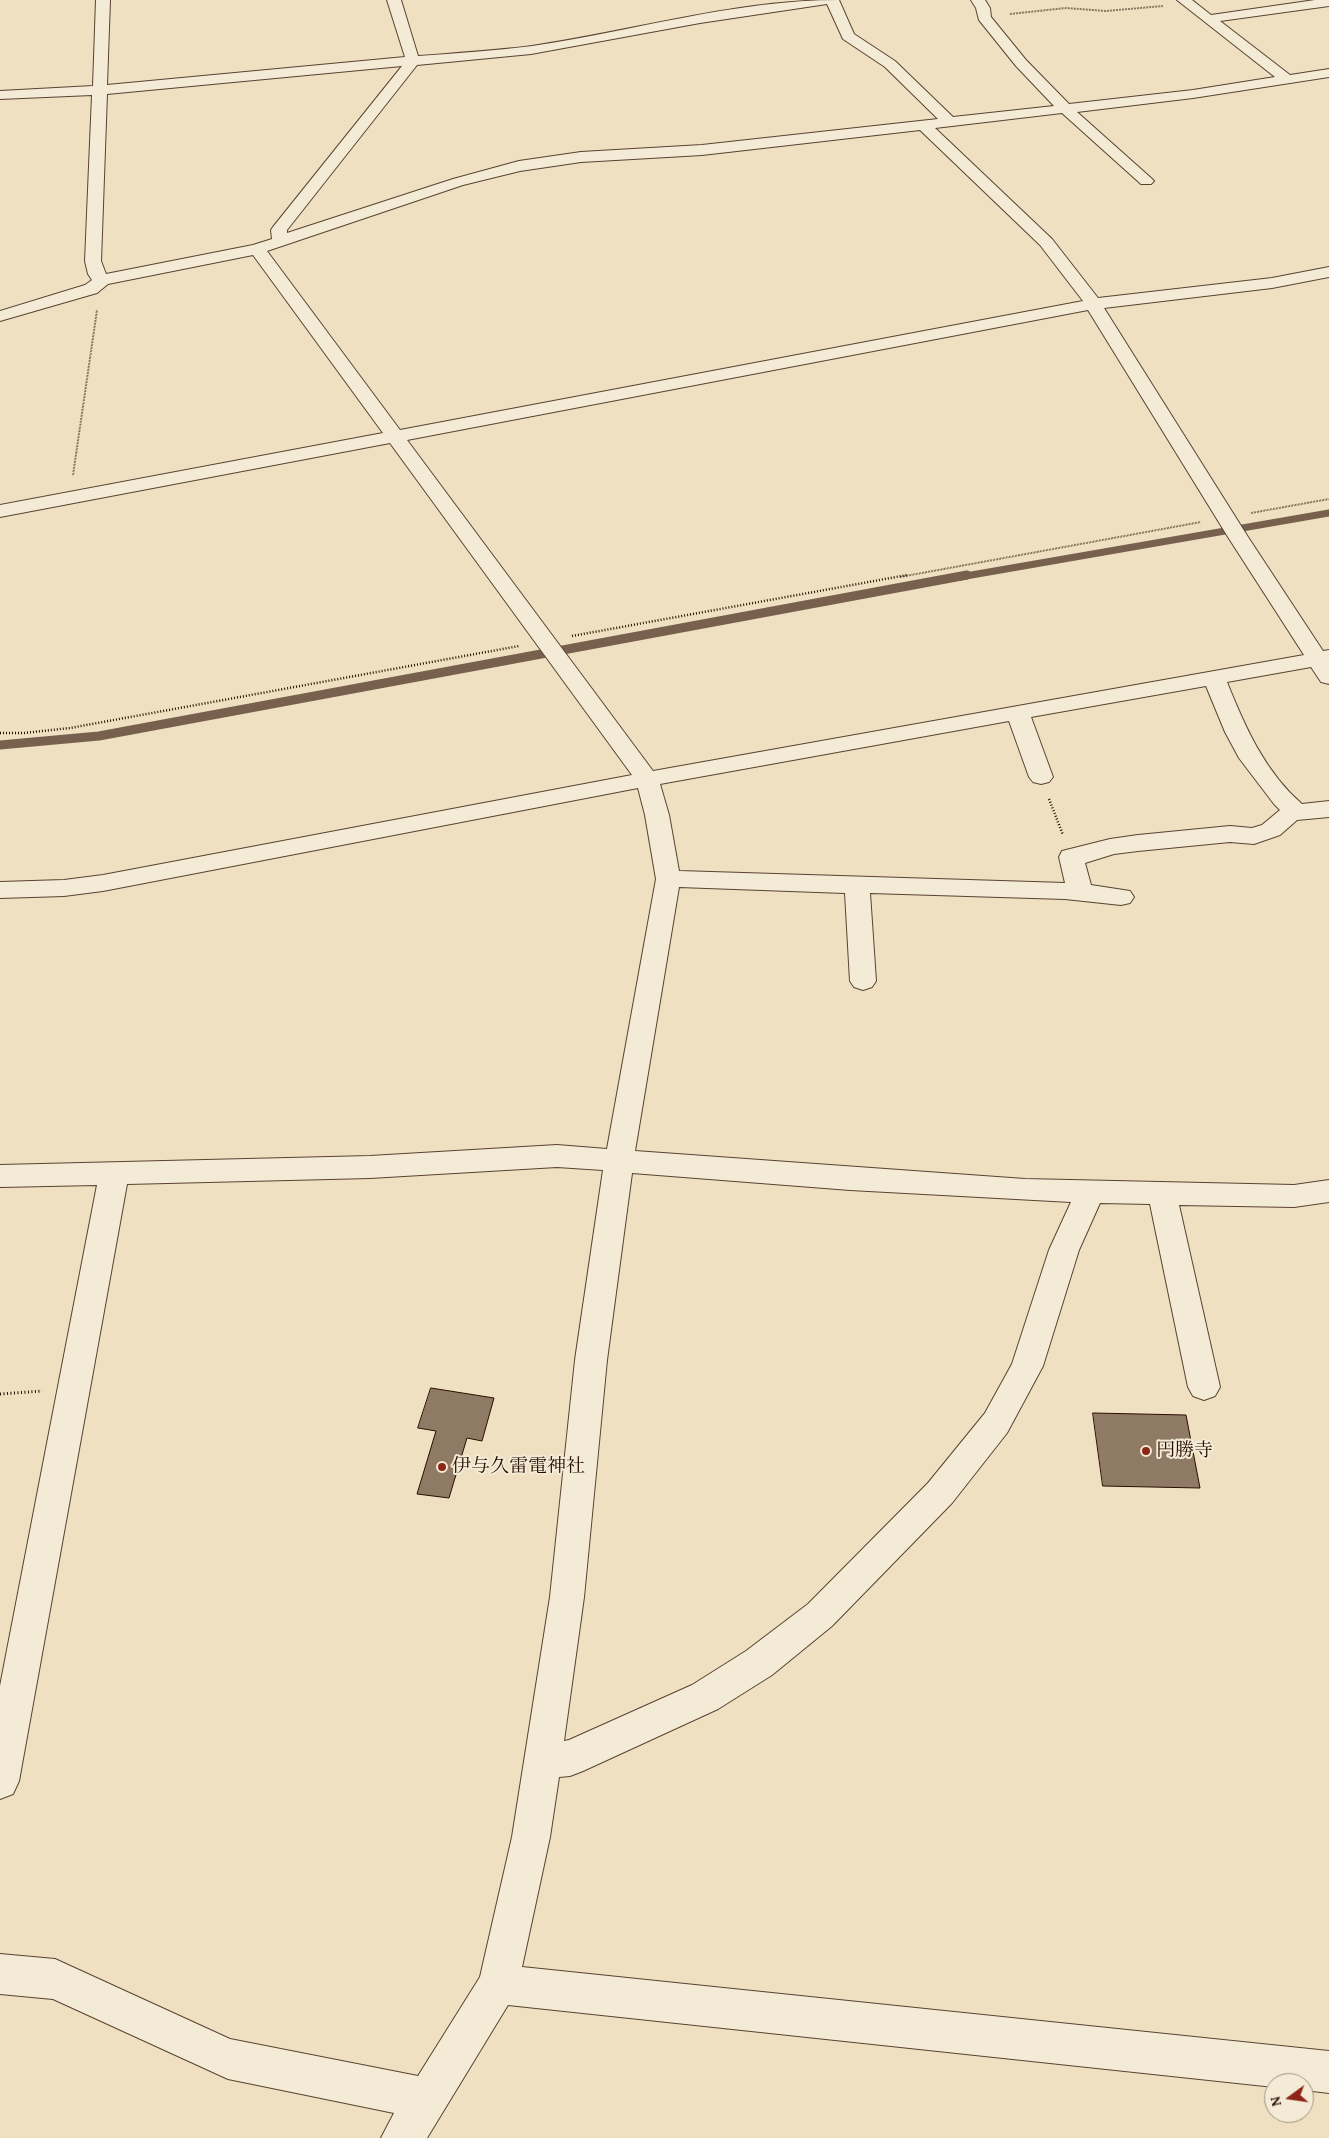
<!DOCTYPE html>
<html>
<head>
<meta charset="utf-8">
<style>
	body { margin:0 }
	#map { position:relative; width:1329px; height:2138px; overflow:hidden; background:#eee0c1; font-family:"Gentium Book Plus",serif }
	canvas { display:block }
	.north { position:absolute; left:1264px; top:2073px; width:50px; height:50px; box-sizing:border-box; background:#f4ebd7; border:1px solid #a29281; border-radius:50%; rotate:256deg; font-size:14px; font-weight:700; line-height:20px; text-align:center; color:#280d01 }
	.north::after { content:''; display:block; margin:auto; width:18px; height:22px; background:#8f2418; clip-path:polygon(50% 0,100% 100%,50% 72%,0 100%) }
</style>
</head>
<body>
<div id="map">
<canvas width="1329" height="2138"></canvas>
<div class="north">N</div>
</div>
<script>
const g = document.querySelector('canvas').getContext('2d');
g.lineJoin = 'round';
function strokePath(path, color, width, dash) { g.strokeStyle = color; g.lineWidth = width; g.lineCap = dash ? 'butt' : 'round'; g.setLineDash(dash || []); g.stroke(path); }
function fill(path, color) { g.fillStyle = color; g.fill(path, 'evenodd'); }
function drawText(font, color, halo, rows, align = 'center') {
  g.font = font + ' "Gentium Book Plus","Noto Serif JP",serif'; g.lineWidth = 4; g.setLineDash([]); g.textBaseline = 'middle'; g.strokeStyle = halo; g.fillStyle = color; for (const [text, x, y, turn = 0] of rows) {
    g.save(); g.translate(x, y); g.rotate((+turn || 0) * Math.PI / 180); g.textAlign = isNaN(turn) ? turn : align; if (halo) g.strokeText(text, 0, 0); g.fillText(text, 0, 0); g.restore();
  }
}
const streamFar1 = new Path2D(`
	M960,577L1329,513`);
const stream = new Path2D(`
	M0,745L99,736L967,575`);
const building = new Path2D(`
	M431,1388L494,1398L482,1441L467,1438L449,1498L417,1494L436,1431L418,1428Z
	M1093,1413L1186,1415L1200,1488L1103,1486Z`);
const pathFar2 = new Path2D(`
	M1010,14L1066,8L1106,11L1163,6
	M73,475L97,310
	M1251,513L1329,499
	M900,577L1201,522`);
const pathFar1 = new Path2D(`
	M572,636L907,575
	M0,733H24L70,728L519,646
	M1049,799L1063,835`);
const path = new Path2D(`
	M0,1394L42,1391`);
const minor = new Path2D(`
	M96,0H110L107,85L405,57L387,0H401L418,56C456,53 494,51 532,46C634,31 735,0 839,0L854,34L895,61L953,117L1054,106L1016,66L979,20L976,8L971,0H985L990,8L991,17L1026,60L1069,104L1193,90L1275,77L1177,0H1192L1211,15L1315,0H1329V6L1220,21L1290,75L1329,69V77L1193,98L1077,112L1151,178L1154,181L1151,184H1141L1062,113L935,128L1052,239L1098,298L1272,278L1329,267V277L1272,288L1104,308L1248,537L1323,651L1329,650V684L1321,682L1311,667L1227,682C1245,727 1265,772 1302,804L1329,801V817L1297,820L1280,835L1254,844L1230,842L1138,851L1114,854L1085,863L1091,885L1130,891L1134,897L1130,903L1121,905L1065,899L870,893L876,981L872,987L863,990L854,987L850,981L845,893L679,887L635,1151L1025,1179L1294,1185L1329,1180V1202L1294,1207L1179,1205L1220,1387L1215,1396L1204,1400L1193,1396L1188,1387L1150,1204L1100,1203L1079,1250L1043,1366L1007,1433L952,1503L832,1626L772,1675L718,1709L583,1771L570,1776L559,1777L550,1837L522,1967L1329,2051V2093L1304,2090V2083H1274V2087L508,2005L427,2138H381L394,2113L228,2079L53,1999L0,1994V1954L55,1959L230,2039L418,2076L480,1977L512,1837L550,1597L575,1360L603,1170L557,1167L370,1178L127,1184L19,1781L13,1794L0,1799V1686L97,1185L0,1187V1165L370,1156L557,1145L607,1149L656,879L645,815L638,788L103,891L64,896L0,898V882L64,880L103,875L632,775L390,443L0,517V505L383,433L253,255L108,284L97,293L0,321V311L85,285L92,280L88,274L85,261L92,95L0,99V91L93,86ZM827,4L843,39L885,67L938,119L702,145L581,152L519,161L453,179L287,233V230L417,65L531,54L700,23ZM402,66L273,227L271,230L272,239L253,245L106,274L101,261L107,94ZM920,130L1040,245L1083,301L400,430L267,251L463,185L520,171L581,162L702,155ZM1088,310L1228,537L1304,655L653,771L407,440ZM1206,686L1225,732L1239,758L1274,804L1280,810L1262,825L1252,828L1230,826L1138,835L1110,839L1062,851L1059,857L1065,883L679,871L669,815L660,784L1009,721L1029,777L1033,782L1041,784L1049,782L1053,777L1031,717ZM632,1173L850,1190L1071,1202L1049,1250L1012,1364L985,1413L928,1483L808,1604L746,1651L692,1685L569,1740L564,1741L584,1597L607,1360Z`);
const markers = [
	[1146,1451,5,"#8f2418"],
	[442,1467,5,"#8f2418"]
];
const poiNames = [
	["円勝寺",1156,1451],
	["伊与久雷電神社",452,1467]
];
strokePath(streamFar1, '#77604d', 7);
strokePath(stream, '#77604d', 9);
fill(building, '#8f7b65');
strokePath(building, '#280d01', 1);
strokePath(minor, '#5a4231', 2);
strokePath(pathFar2, '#280d01', 2, [0.5, 1]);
strokePath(pathFar1, '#280d01', 2.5, [1, 2]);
strokePath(path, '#280d01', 3, [1, 2.5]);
fill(minor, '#f4ebd7');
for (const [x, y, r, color] of markers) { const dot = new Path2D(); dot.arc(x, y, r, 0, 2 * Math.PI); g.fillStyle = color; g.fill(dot); strokePath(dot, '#f4ebd7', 2); }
drawText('19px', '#280d01', '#f4ebd7', poiNames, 'left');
</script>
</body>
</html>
